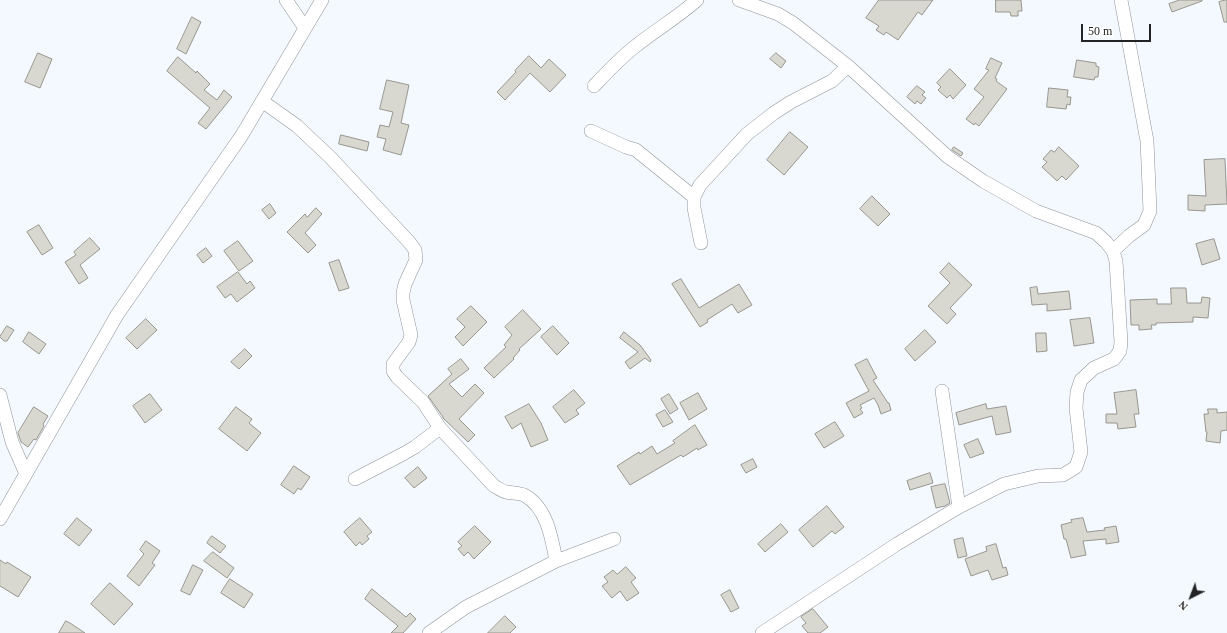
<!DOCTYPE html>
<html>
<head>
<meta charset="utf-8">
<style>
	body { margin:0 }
	#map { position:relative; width:1227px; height:633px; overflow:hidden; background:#f3f9fe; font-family:Georgia,serif }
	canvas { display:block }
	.north { position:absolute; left:1171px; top:577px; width:40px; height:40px; -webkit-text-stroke:3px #fff; paint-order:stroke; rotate:222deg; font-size:11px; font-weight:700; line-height:16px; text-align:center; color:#212325 }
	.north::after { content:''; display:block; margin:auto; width:14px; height:18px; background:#212325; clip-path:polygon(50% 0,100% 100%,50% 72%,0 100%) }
	.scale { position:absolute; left:1081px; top:24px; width:70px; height:18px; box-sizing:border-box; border:2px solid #212325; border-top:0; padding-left:5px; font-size:12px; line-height:14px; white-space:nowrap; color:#212325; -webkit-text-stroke:3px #fff; paint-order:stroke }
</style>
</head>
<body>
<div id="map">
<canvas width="1227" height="633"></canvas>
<div class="north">N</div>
<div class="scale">50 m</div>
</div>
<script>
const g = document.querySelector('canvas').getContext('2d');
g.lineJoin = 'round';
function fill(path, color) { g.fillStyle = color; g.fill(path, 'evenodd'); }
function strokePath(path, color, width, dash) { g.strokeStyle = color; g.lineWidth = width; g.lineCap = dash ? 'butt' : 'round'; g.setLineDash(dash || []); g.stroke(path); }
const building = new Path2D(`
	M879,0H933L922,15L918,12L898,40L886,32L884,35L876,30L879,26L866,18Z
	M996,0H1021L1022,11H1018V16H1011L1010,12H996Z
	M1180,0H1202V1L1172,12L1169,4Z
	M1227,0V22H1224L1219,2Z
	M192,17L201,22L186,54L177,49Z
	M38,53L52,59L40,88L25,82Z
	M776,53L786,61L781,68L770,59Z
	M529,56L541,68L549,59L566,75L550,92L530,73L505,100L497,92L516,72L515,71Z
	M178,57L196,73L197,71L210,84L204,90L217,100L224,90L232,97L206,129L198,123L210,108L167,71Z
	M991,58L1002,63L995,78L997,79L996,81L1007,89L979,126L975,123L974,125L966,119L984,97L974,89L989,70L986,69Z
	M1077,60L1096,63V66L1099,67L1098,77H1095L1094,80L1074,77Z
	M950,69L966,85L953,99L950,95L947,98L938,90L941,87L937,83Z
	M387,80L409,85L401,123L409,125L401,155L383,150L386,139L377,137L380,125L389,127L393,112L380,109Z
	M917,86L925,92L922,95L926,98L921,104L917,101L915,104L907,97Z
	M1049,88L1068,90L1067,97H1071L1070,105L1067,104L1066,109L1047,107Z
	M790,132L808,147L784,175L767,160Z
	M341,135L369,142L367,151L339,144Z
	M954,147L963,153L961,156L952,150Z
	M1059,147L1079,166L1066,180L1062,176L1057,181L1042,167L1047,162L1043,159L1051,150L1054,152Z
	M1225,159L1227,204L1205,205V211L1188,210V195L1206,196L1204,160Z
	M872,196L890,214L878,226L860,209Z
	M270,204L276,213L269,219L262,210Z
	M316,208L322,214L305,233L316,245L308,253L287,232L305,214L307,217Z
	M39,225L53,248L42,255L27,232Z
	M90,238L100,249L80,265L88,278L79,284L65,262L76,255L74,252Z
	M1214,239L1220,259L1202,265L1196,244Z
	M238,241L253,261L239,271L224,251Z
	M206,248L212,256L203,263L197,255Z
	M339,260L349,288L339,291L329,263Z
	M949,263L972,285L950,308L956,314L947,324L928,306L950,283L940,273Z
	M238,272L247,284L250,281L255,288L237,302L231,294L225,298L217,287Z
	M681,279L699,308L739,284L752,305L738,313L732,304L707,320L708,322L700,327L672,284Z
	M1037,287L1038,294L1069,291L1071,309L1047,311V304L1032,305L1030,288Z
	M1171,288H1186L1187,303H1201L1202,297L1210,298L1208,318L1193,317V322L1156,323V325H1151L1152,329L1139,330V325H1131L1130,300L1157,299V304H1171Z
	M471,306L487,322L463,346L455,337L465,327L457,319Z
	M523,310L541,329L519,349L520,350L513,358L514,359L494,378L484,368L506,347L504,345L512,335L505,327Z
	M1090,318L1094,343L1074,346L1070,320Z
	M146,319L157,330L137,349L126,338Z
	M7,326L14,330L7,341H4L0,337Z
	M553,326L569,343L557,355L541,337Z
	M925,330L936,342L915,361L905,349Z
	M29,332L46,344L39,354L23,342Z
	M624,332L640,345L651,360L650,362L645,358L630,369L625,362L638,352L620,338Z
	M1036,333H1046L1047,351L1037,352Z
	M245,349L252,356L239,369L231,362Z
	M461,359L469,369L449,384L462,397L475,384L484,393L459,419L475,435L468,442L443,418V417L428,396L452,374L448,369Z
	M867,359L877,378L873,380L888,403H889L891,410L881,414L878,405L874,398L860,405L862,408L860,409L863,413L854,418L846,403L869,391L855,365Z
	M574,390L585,403L576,410L579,414L565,423L553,407Z
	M1136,390L1139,414H1134L1136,427L1118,429L1117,423H1106V414H1117L1114,393Z
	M698,393L707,409L689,420L680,403Z
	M150,394L162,410L145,423L133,406Z
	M669,394L678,409L670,414L661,399Z
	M529,404L541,423L548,440L531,447L521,423L512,429L505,417Z
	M986,404L987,409L1006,406L1011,432L996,435L992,416L959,425L956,413Z
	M34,407L48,416L43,424L44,426L36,440L34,439L28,447L21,442L18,433Z
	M236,407L252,419L249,423L261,433L247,451L219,429Z
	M1208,409H1217V413L1227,412V430L1221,431L1220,443L1206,441L1207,432H1206L1204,414H1208Z
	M665,410L673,422L663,427L656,415Z
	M835,422L844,436L824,448L815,434Z
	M695,425L707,445L698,450L697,448L683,457L681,455L630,485L617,466L639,452L640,454L652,446L657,454L675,443L673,441Z
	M978,439L984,453L970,458L964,445Z
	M753,459L757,467L746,473L741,465Z
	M294,466L310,477L301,490L298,488L294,494L281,485Z
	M418,467L427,478L414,488L405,478Z
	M930,473L933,483L910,490L907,481Z
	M945,484L950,503L945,506L936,508L931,487Z
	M827,506L844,527L835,534L832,531L813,547L799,530Z
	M77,518L92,530L79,546L64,534Z
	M360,518L372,532L367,536L369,539L362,545L360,542L356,546L344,532Z
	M1083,518L1087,532L1105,530L1104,528L1116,526L1119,542L1106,544V539L1083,541L1086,555L1071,558L1066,539H1064L1061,525L1072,522L1071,520Z
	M781,524L788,532L765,552L758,544Z
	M475,526L491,542L474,559L468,552L464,556L458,549L462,546L458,542Z
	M212,536L226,546L220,553L207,543Z
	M963,538L967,556L958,558L954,540Z
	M146,541L160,551L152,563L155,565L139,586L127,576L144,554L140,550Z
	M996,544L1003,568L1006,567L1008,575L992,580L988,570L971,576L965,559L987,551L986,547Z
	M213,552L234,568L227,578L204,561Z
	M0,560L6,564L7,562L31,577L18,597L0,586Z
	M193,565L203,570L190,595L181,591Z
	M626,567L636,578L631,582L639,593L627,601L620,591L612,598L602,586L608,582L604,577L613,570L617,574Z
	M230,579L253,594L244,608L221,593Z
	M110,583L133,604L114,625L91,604Z
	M372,589L406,617L410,613L416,619L403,633H391L398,626L365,599Z
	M730,590L739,608L731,612L721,595Z
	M813,609L828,627L820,633H808L802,626L806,623L801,617Z
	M505,616L516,627L510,633H488Z
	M66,621L70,623L85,633H59Z`);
const minor = new Path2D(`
	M286,0L305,28
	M739,0L778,14L793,23L848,66L948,157L983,181L1036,211L1096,233L1106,242L1113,251L1116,261L1121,342L1120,351L1114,359L1094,368L1081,380L1077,392L1076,408L1081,452L1076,467L1063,475L1038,476L1004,484L959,507L897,544L762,633
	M594,86C608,71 621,57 637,45C657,29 678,17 697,0
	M262,101L297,126L330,157L410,243L415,250L416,260L405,284L403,293V300L411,335L409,342L393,364V371L397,377L423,402L440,428L494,486C498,488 502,491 506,492C512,493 519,493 524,495C547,507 552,539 556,561
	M591,131L626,147L636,150L694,197
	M701,243L694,208V197L700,185L747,134L774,113L791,102L832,81L848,66
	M1113,251L1129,236L1144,225L1150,211L1147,141L1121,0
	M942,391L959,507
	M0,395L12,442L26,474
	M355,479L403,454L415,447L440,428
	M0,519L117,315L242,135L322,0
	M429,633L466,607L556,561L614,539`);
fill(building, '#d8d7d0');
strokePath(building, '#97968f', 1);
strokePath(minor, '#8d9397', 14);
strokePath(minor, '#fff', 13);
</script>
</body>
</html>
